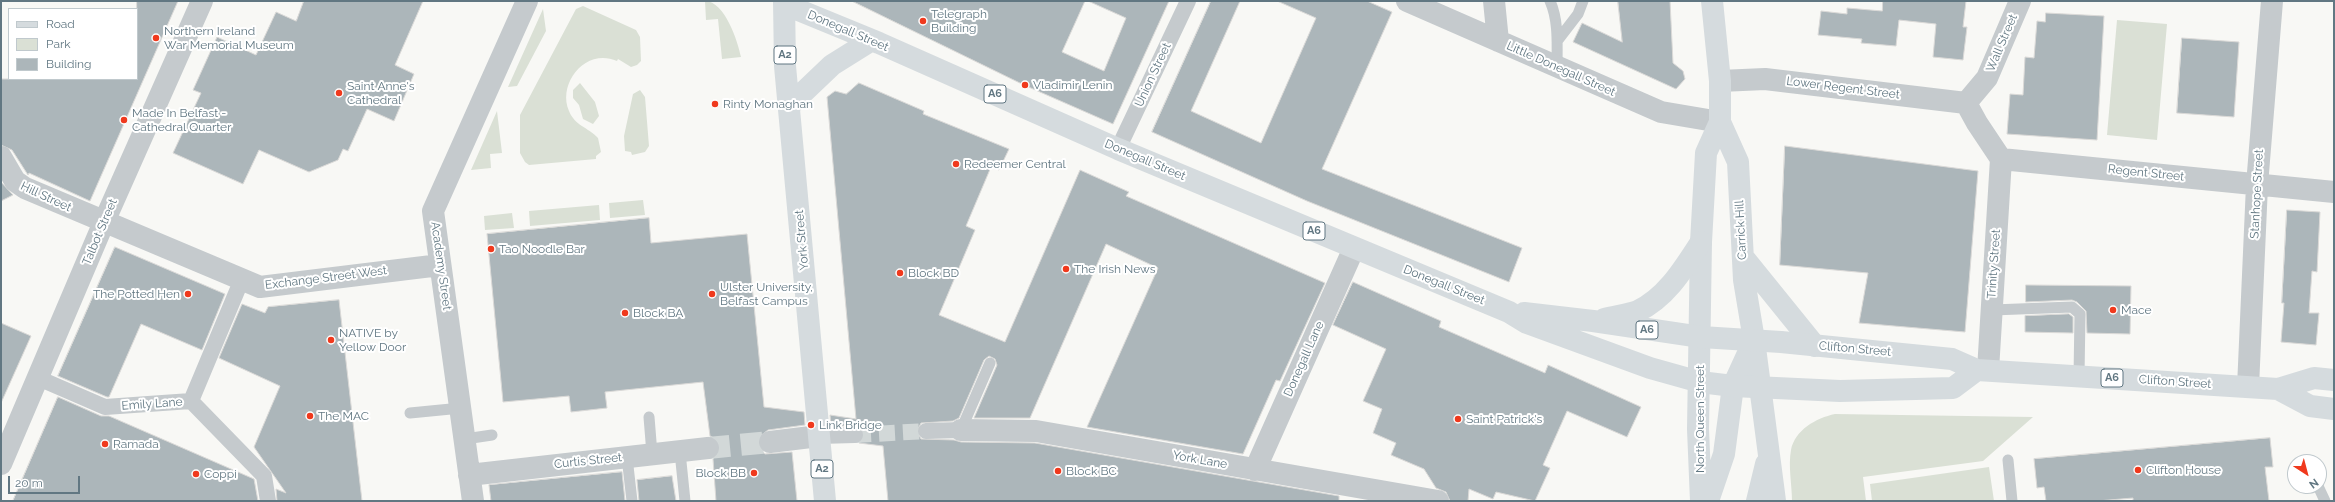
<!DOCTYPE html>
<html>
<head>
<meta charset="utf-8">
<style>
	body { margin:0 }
	#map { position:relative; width:2335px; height:502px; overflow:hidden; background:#f8f8f5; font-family:Raleway,sans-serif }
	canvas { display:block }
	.frame { position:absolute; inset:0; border:2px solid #617782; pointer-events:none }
	.legend { position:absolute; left:8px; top:8px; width:130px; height:72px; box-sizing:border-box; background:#fff; border:1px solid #c0c9cd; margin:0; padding:5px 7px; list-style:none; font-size:12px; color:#617782 }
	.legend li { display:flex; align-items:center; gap:8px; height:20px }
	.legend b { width:20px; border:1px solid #c0c9cd }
	.north { position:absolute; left:2287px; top:454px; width:40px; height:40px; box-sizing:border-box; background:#fff; border:1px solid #c0c9cd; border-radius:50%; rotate:144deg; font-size:11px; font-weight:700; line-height:16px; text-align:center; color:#617782 }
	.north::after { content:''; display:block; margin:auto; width:14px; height:18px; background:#f0391d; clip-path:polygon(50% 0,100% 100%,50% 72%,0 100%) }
	.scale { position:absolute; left:8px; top:476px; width:72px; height:18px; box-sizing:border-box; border:2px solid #617782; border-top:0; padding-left:5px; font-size:12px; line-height:14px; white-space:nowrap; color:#617782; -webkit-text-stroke:3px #fff; paint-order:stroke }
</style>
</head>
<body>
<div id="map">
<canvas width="2335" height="502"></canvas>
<div class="frame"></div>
<ul class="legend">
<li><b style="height:5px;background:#d5dbde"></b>Road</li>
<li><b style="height:11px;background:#dae0d5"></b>Park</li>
<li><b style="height:11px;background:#acb6ba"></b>Building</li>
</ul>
<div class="north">N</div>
<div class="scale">20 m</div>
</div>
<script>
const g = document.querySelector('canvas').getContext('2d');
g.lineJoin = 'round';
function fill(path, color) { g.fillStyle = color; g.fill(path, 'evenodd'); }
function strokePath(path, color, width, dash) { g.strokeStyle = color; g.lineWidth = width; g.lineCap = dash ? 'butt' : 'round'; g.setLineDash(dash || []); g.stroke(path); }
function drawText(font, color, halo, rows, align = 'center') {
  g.font = font + ' Raleway,sans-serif'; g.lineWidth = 4; g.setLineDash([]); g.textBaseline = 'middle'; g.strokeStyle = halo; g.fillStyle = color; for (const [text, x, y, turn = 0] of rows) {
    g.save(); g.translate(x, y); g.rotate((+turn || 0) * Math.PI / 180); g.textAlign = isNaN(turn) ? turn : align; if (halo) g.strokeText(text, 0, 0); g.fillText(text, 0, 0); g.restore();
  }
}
const green = new Path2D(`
	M705,1C725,1 738,42 741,57L722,59L718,19L706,20Z
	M583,6L636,30L640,37L641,61L637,65L631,67L618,59L617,61C586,47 557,83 569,111C575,126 588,127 598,138L601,152L596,156V159L529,165L525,162L520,153V115L576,9Z
	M543,9L546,31L517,86L508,87Z
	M2117,20L2167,24L2157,140L2107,135Z
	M580,83L595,102L599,116L593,124L583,119L579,105L573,98V90Z
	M640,90L645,97L649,146L645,152L632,155L631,152L625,151L624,136L633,94Z
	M497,111L502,153L490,154L491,168L471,170Z
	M643,200L645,215L610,218L609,203Z
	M599,205L600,220L530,226L529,211Z
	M512,213L514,228L485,230L484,216Z
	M1835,414L2033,417L1983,461L1863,477L1866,501H1792C1792,485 1788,466 1791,450C1795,430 1816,418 1835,414Z
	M1989,467L1994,501H1872L1870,484Z`);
const building = new Path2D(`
	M137,1H178L90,201L29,173L28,175L12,150L1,145V79H137Z
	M304,1H423L395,65L414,74L394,121L367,109L348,151L343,149L338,160L309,172L259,150L243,184L173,153L201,93L193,90L217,37L256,55L276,12L296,21Z
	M852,1H1085L1062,52L1104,71L1126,18L1088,1H1169L1113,124L1024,85Z
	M1211,1H1240L1191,111L1261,143L1316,18L1277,1H1367L1392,12L1322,169L1522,248L1509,282L1307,201L1152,132Z
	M1618,1H1670L1673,63L1683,71L1685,79L1676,89L1573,42L1582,23L1622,42Z
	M1883,1H1966L1963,27H1967L1963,60L1933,57L1936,24L1899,20L1896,46L1861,43L1862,39L1818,35L1821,11L1847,14V8L1882,11Z
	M2046,13L2104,16L2097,140L2007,134L2010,94L2023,95L2025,57L2034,58L2037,21L2045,22Z
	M2182,38L2239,42L2234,117L2177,113Z
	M859,83L924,111L923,114L1009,149L999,170L991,167L966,226L975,230L939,315L1005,342L1080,170L1129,192L1126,196L1325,283L1280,381L1276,380L1243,454L1087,427L1158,268L1106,244L1030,418H974L997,365L995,359L989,356L984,360L959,418L953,421L921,423L917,431L921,439L954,440L961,442L1035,443L1339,496V501H888L883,446L859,443L864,439L863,430L855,426H831L830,415L856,419L827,97L835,91L846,94Z
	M1785,146L1978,171L1965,332L1859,323L1868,273L1780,265Z
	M1,182L13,195L1,201Z
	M2287,210L2320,212L2317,272L2312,271L2309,313H2319L2316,345L2281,342L2284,303H2282Z
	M649,218L651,243L747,234L764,407L804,412L805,425L768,430L759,437L758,444L760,450L765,454L792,452L797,501H716L713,459L719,453L720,446L718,440L710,436L703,382L605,392L607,408L571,412L569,396L503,402L487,234Z
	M115,247L225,294L202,350L141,324L109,397H107L58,376Z
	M1353,282L1441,321L1439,327L1545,373L1548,365L1641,407L1627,437L1567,411L1543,465L1550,468L1535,501L1496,492L1493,499L1469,489L1468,501H1450L1446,492L1436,488L1424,469L1391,455L1396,443L1373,433L1382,409L1363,401L1386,349L1333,325Z
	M2026,285L2131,286L2130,334L2087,333L2086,311L2077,302L2072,300L2026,302Z
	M339,300L362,501H277L276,489L286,493L254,447L280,386L219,358L242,304L265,313L268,307Z
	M2069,314L2073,317V333L2025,332V316Z
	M1,323L31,336L1,403Z
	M58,397L101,416H109L254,479L258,501H13Z
	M2270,438L2273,467H2265L2269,501H2133V498L2097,501H2046L2044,487L2037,488L2034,459Z
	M622,472L625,501H491L489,485Z
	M672,476L676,501H639L637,480Z`);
const pedestrianTunnel = new Path2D(`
	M855,435L926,431`);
const minorTunnel = new Path2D(`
	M708,448L770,442`);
const service = new Path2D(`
	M1550,1C1559,21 1557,46 1557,67
	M1558,40L1578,14L1583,1
	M1992,310L2072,307L2080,314L2079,376
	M410,413L461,408
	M649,417L652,454
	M961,430L990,363
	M465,439L492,435
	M680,452L685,501
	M627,457L632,501
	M2008,460L2012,501
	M2318,486L2325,501`);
const pedestrian = new Path2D(`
	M1118,149L1188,1
	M38,378L105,407L191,401L264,476L268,501
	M191,401L242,279
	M926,431L961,430
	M819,436L855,435`);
const minor = new Path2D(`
	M1407,1L1661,112L1720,122
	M1494,1L1498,41
	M2020,1L1987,78L1966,103L1977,123L2001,159L2334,192
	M1720,81L1765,79L1966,103
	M1,157L15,181L25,188L260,287L440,265
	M1988,370L2001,159
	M2248,387L2257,185L2272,1
	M961,430L1036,431L1438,501
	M770,442L819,436
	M1,464L104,222L202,1
	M1255,470L1354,248
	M469,475L708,448
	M473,501L433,211L527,1`);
const secondary = new Path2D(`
	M1712,1L1720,81V122L1738,162L1744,280L1754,340L1775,501
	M1743,257L1815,346
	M1701,501L1698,429L1701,242L1706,153L1720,122
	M1708,501L1724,454L1733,386L1754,340
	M1757,501L1766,464`);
const primary = new Path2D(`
	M784,1L785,66L825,501
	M784,4L879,43L1118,149L1509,312L1527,323L1650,368L1700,382L1733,386L1840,391L1953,388L1977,370
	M789,106L832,65L872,40
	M1524,313L1593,321L1701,337L1781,342L1952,359L1977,370L2278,389L2310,406L2334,409
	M1604,319C1615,316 1628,315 1638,311C1667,297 1684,268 1701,242
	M2278,389L2314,378L2334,380`);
const markers = [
	[923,21,4,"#f0391d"],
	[156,38,4,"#f0391d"],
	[1025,85,4,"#f0391d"],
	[339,93,4,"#f0391d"],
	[715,104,4,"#f0391d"],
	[124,120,4,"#f0391d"],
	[956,164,4,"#f0391d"],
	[491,249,4,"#f0391d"],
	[1066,269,4,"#f0391d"],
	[900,273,4,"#f0391d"],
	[188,294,4,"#f0391d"],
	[712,294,4,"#f0391d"],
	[2113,310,4,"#f0391d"],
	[625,313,4,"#f0391d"],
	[331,340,4,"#f0391d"],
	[310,416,4,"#f0391d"],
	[1458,419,4,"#f0391d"],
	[811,425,4,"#f0391d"],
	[105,444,4,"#f0391d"],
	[2138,470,4,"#f0391d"],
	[1058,471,4,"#f0391d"],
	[754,473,4,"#f0391d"],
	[196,474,4,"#f0391d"]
];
const shields = [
	[785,55,22],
	[995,94,22],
	[1314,231,22],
	[1647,330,22],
	[2112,378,22],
	[822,469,22]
];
const shieldNames = [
	["A2",785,55],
	["A6",995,94],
	["A6",1314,231],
	["A6",1647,330],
	["A6",2112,378],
	["A2",822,469]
];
const poiNames = [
	["Telegraph",931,14],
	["Building",931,28],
	["Northern Ireland",164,31],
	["War Memorial Museum",164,45],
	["Vladimir Lenin",1033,85],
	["Saint Anne's",347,86],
	["Cathedral",347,100],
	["Rinty Monaghan",723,104],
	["Made In Belfast -",132,113],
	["Cathedral Quarter",132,127],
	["Redeemer Central",964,164],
	["Tao Noodle Bar",499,249],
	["The Irish News",1074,269],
	["Block BD",908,273],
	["Ulster University,",720,287],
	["Belfast Campus",720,301],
	["The Potted Hen",180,294,"right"],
	["Mace",2121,310],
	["Block BA",633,313],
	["NATIVE by",339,333],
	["Yellow Door",339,347],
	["The MAC",318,416],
	["Saint Patrick's",1466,419],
	["Link Bridge",819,425],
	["Ramada",113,444],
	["Clifton House",2146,470],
	["Block BC",1066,471],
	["Block BB",746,473,"right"],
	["Coppi",204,474]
];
const streetNames = [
	["Donegall Street",848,31,23],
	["Wall Street",2002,43,-67],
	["Little Donegall Street",1561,69,24],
	["Union Street",1153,75,-65],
	["Lower Regent Street",1843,88,7],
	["Donegall Street",1145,160,23],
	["Regent Street",2146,173,6],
	["Stanhope Street",2257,194,-87],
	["Hill Street",46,197,25],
	["Carrick Hill",1741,230,-93],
	["Talbot Street",100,232,-67],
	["York Street",802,240,-95],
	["Trinity Street",1994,264,-86],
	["Academy Street",441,266,82],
	["Exchange Street West",326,278,-7],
	["Donegall Street",1444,285,22],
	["Clifton Street",1855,349,5],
	["Donegall Lane",1304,359,-66],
	["Clifton Street",2175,382,4],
	["Emily Lane",152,404,-4],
	["North Queen Street",1700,419,-90],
	["York Lane",1200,460,10],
	["Curtis Street",588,461,-6]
];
fill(green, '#dae0d5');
fill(building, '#acb6ba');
strokePath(building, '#dad9d7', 1);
strokePath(pedestrianTunnel, '#d2d8d8', 16, [16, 8]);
strokePath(minorTunnel, '#d2d8d8', 22, [22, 11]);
strokePath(service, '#c5cacd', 11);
strokePath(pedestrian, '#c5cacd', 16);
strokePath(minor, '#c5cacd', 22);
strokePath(secondary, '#d5dbde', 22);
strokePath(primary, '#d5dbde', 22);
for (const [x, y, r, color] of markers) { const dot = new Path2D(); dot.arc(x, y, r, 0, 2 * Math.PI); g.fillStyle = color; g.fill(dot); strokePath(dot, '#fff', 1.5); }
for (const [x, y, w] of shields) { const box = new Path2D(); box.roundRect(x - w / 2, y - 9, w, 18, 3); g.fillStyle = '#fff'; g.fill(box); strokePath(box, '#617782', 1); }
drawText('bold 11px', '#617782', null, shieldNames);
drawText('12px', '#617782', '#fff', poiNames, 'left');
drawText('12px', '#617782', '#fff', streetNames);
</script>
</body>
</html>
